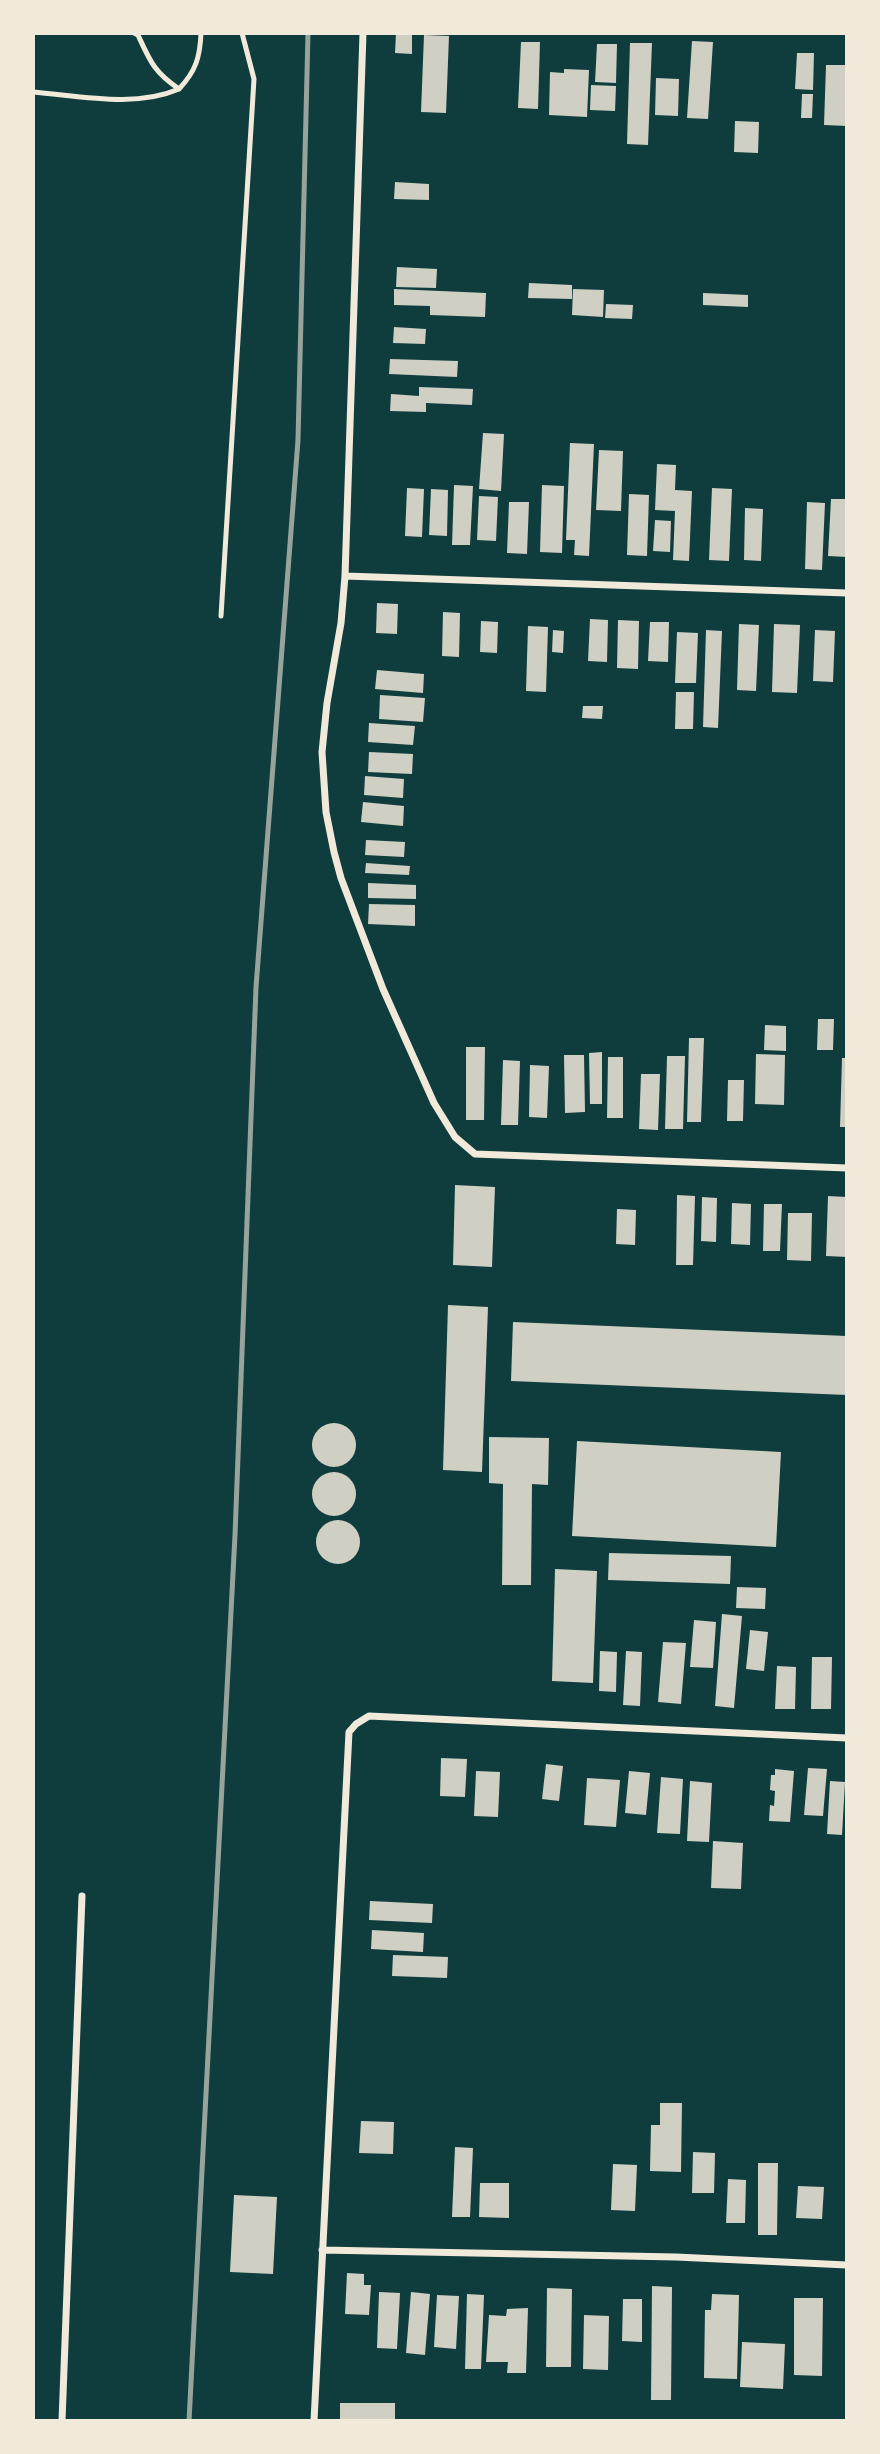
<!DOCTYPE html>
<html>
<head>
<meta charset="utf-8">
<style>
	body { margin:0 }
	#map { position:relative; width:880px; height:2454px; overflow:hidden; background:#0f3d3e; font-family:Lato,sans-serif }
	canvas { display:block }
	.frame { position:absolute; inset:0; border:35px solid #f1e9da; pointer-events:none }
</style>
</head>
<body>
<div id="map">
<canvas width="880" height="2454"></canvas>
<div class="frame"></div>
</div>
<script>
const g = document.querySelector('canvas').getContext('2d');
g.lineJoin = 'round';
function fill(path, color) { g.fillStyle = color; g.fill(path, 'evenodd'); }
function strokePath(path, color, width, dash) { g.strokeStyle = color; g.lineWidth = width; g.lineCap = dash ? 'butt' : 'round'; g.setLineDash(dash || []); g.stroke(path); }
const building = new Path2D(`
	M396,33H412V54L395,53Z
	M424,35L449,36L446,113L421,112Z
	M692,41L713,42L708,119L687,118Z
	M521,42H540L538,109L518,108Z
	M630,43H652L648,145L627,144Z
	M597,44H617L616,83L595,82Z
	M797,53H814L813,90L795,89Z
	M826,65H847V126L824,125Z
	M564,69L589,70L587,117L549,115L550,72L564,73Z
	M656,78L679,79L678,116L655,115Z
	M591,85L616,86L615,111L590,110Z
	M802,94H813L812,118H801Z
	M735,121L759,122L758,153L734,152Z
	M395,182L429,184V200L394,199Z
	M397,267L437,269L436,288L396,287Z
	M529,283L572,285V299L528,298Z
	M394,289L486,293L485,317L430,315V306L394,305Z
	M573,289L604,290L603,317L572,315Z
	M703,293L748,295V307L703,305Z
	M606,304L633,305L632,319L605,318Z
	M394,327L426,329L425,344L393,343Z
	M390,359L458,361L457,377L389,374Z
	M419,387L473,389L472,405L426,403V412L390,411L391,394L419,396Z
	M483,433L504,434L501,491L479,489Z
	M570,443L594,444L589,556L574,555L575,540H566Z
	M599,450L623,451L621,511L596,510Z
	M657,464L676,465L675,490L692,491L689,561L673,560L675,511L655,510Z
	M454,485L473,486L470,545H452Z
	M542,485L564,486L562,553L540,552Z
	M407,488L424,489L422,537L405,536Z
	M712,488L732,489L729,561L709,560Z
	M431,489L448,490L447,536L429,535Z
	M629,494L649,495L647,556L627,555Z
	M479,496L498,497L496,541L477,540Z
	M831,499H847V557L828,556Z
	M509,502H529L527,554L507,553Z
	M807,502L825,503L822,570L805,569Z
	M745,508L763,509L761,561L744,560Z
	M655,520L671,521L670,552L653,551Z
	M377,603L398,604L397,634L376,633Z
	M443,612L460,613L459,657L442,656Z
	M590,619L608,620L607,662L588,661Z
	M618,620L639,621L638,669L617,668Z
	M481,621L498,622L497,653L480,652Z
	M650,622H669L668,662L648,661Z
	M739,624L759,625L756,691L737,690Z
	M774,624L800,625L797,693L772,692Z
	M528,626L548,627L546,692L526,691Z
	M553,630L564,631L563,653L552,652Z
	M706,630L722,631L718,728L703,727Z
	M815,630L835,631L833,682L813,681Z
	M677,632L698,633L696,683H675Z
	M377,670L424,674L423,693L375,689Z
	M676,692H694L693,729H675Z
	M380,695L425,698L423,722L379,719Z
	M583,706H603L602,719L582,718Z
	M369,723L415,726L413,745L368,742Z
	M369,752L413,754L412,774L368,772Z
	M365,776L404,779L403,798L364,795Z
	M363,802L404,806L403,826L361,822Z
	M366,840L405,842L404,857L365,855Z
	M366,863L410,866L409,875L365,873Z
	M368,883L416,885V899L368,898Z
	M369,904L415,905V926L368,924Z
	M818,1019H834L833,1050H817Z
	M765,1025L786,1026V1051L764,1050Z
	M689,1038H704L701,1122H687Z
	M466,1047H485L484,1120H466Z
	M602,1052V1104H590L589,1053Z
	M756,1054L785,1055L784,1105L755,1104Z
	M564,1055H584L585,1112L565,1113Z
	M667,1056H685L683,1129H665Z
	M608,1057H623V1118H607Z
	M842,1058H847V1127H840Z
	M503,1060L520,1061L518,1125H501Z
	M530,1065L549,1066L547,1118L529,1117Z
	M641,1074H660L658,1130L639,1129Z
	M728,1080H744L743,1121H727Z
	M455,1185L495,1187L492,1267L453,1265Z
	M677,1195L695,1196L693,1265H676Z
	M828,1196L847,1197V1257L826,1256Z
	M702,1197L717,1198L716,1242L701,1241Z
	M732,1203L751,1204L750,1245L731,1244Z
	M764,1204H782L780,1251H763Z
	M617,1209L636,1210L635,1245L616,1244Z
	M788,1213H812L811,1261L787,1260Z
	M448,1305L488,1307L482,1472L443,1470Z
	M513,1322L847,1336V1395L511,1381Z
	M312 1445a22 22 0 1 1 44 0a22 22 0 1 1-44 0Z
	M489,1437L549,1438L548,1485L532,1484L531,1585H502L503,1484L489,1483Z
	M577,1441L781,1452L776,1547L572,1536Z
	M312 1494a22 22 0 1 1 44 0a22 22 0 1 1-44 0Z
	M316 1542a22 22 0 1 1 44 0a22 22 0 1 1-44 0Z
	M609,1553L731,1556L730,1584L608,1580Z
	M555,1569L597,1571L593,1683L552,1681Z
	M737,1587L766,1588L765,1609L736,1608Z
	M722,1614L742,1616L734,1708L715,1706Z
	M694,1620L716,1622L713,1668L690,1667Z
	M750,1630L768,1632L764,1671L746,1669Z
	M663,1642L686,1643L681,1704L658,1702Z
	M600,1651L617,1652L616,1692L599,1691Z
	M626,1651L642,1652L640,1706L623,1705Z
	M812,1657H832L831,1709H811Z
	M777,1666L796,1667L795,1709H775Z
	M441,1758L467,1759L465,1797L440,1796Z
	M546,1764L563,1766L559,1801L542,1799Z
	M808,1768L827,1769L823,1816L804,1815Z
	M775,1769L794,1771L790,1822L769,1821L770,1805L774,1806L775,1791L770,1790L771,1775H775Z
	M476,1771L500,1772L498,1817L474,1816Z
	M629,1771L650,1773L646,1815L625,1813Z
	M661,1777L683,1779L680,1834L657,1833Z
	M587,1778L620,1780L616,1827L584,1825Z
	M690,1781L712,1783L709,1842L687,1841Z
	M830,1781L845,1782L842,1835L827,1834Z
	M713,1841L743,1843L741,1889L711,1888Z
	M370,1901L433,1904L432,1923L369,1920Z
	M372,1930L424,1933L423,1952L371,1949Z
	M393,1955L448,1957L447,1978L392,1976Z
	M660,2103H682L681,2172L650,2171L651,2125H660Z
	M361,2121L394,2122L393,2154L359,2153Z
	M455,2147L473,2148L470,2217H452Z
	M693,2152L715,2153L714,2193H692Z
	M758,2163H778L777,2235H758Z
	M613,2164L637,2165L635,2211L611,2210Z
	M728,2179L746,2180L745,2223H726Z
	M480,2183H509V2218L479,2217Z
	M798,2186L824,2187L822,2219L796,2218Z
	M234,2195L277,2197L273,2274L230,2272Z
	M347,2273L364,2274V2285H371L369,2315L345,2314Z
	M652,2286L672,2287L671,2400H651Z
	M547,2288L572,2289L571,2367H546Z
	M379,2292L400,2293L397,2349L377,2348Z
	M411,2292L430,2294L425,2355L406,2353Z
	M467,2294L484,2295L481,2369H465Z
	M712,2294L739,2295L737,2379L704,2378L705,2310H711Z
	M437,2295L459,2296L456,2349L434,2347Z
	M794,2298H823L822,2376L794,2375Z
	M623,2299H642V2342L622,2341Z
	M528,2308L526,2373H507L508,2362H486L489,2315L506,2316L507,2309Z
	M584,2315L609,2316L608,2370L583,2369Z
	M742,2342L785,2344L783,2389L740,2387Z
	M340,2403H395V2421H340Z`);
const service = new Path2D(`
	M179,89C196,71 200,57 201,33
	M33,92C81,96 135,108 179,89C154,72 150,61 138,35L134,33
	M221,616L254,79L242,33`);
const minor = new Path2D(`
	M363,33L345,576L341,623L327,703L322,752L326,812L334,852L341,878L383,989L434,1103L455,1137L475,1154L847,1168
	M345,576L847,593
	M322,2250L676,2257L847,2265
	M62,2421L82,1896
	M314,2421L349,1732L356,1724L369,1716L847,1738`);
const rail = new Path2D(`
	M189,2421L235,1535L256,987L298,440L308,33`);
fill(building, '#cfcfc3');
strokePath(service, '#f1e9da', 5);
strokePath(minor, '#f1e9da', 7);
strokePath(rail, '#97a49c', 5);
</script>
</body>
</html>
